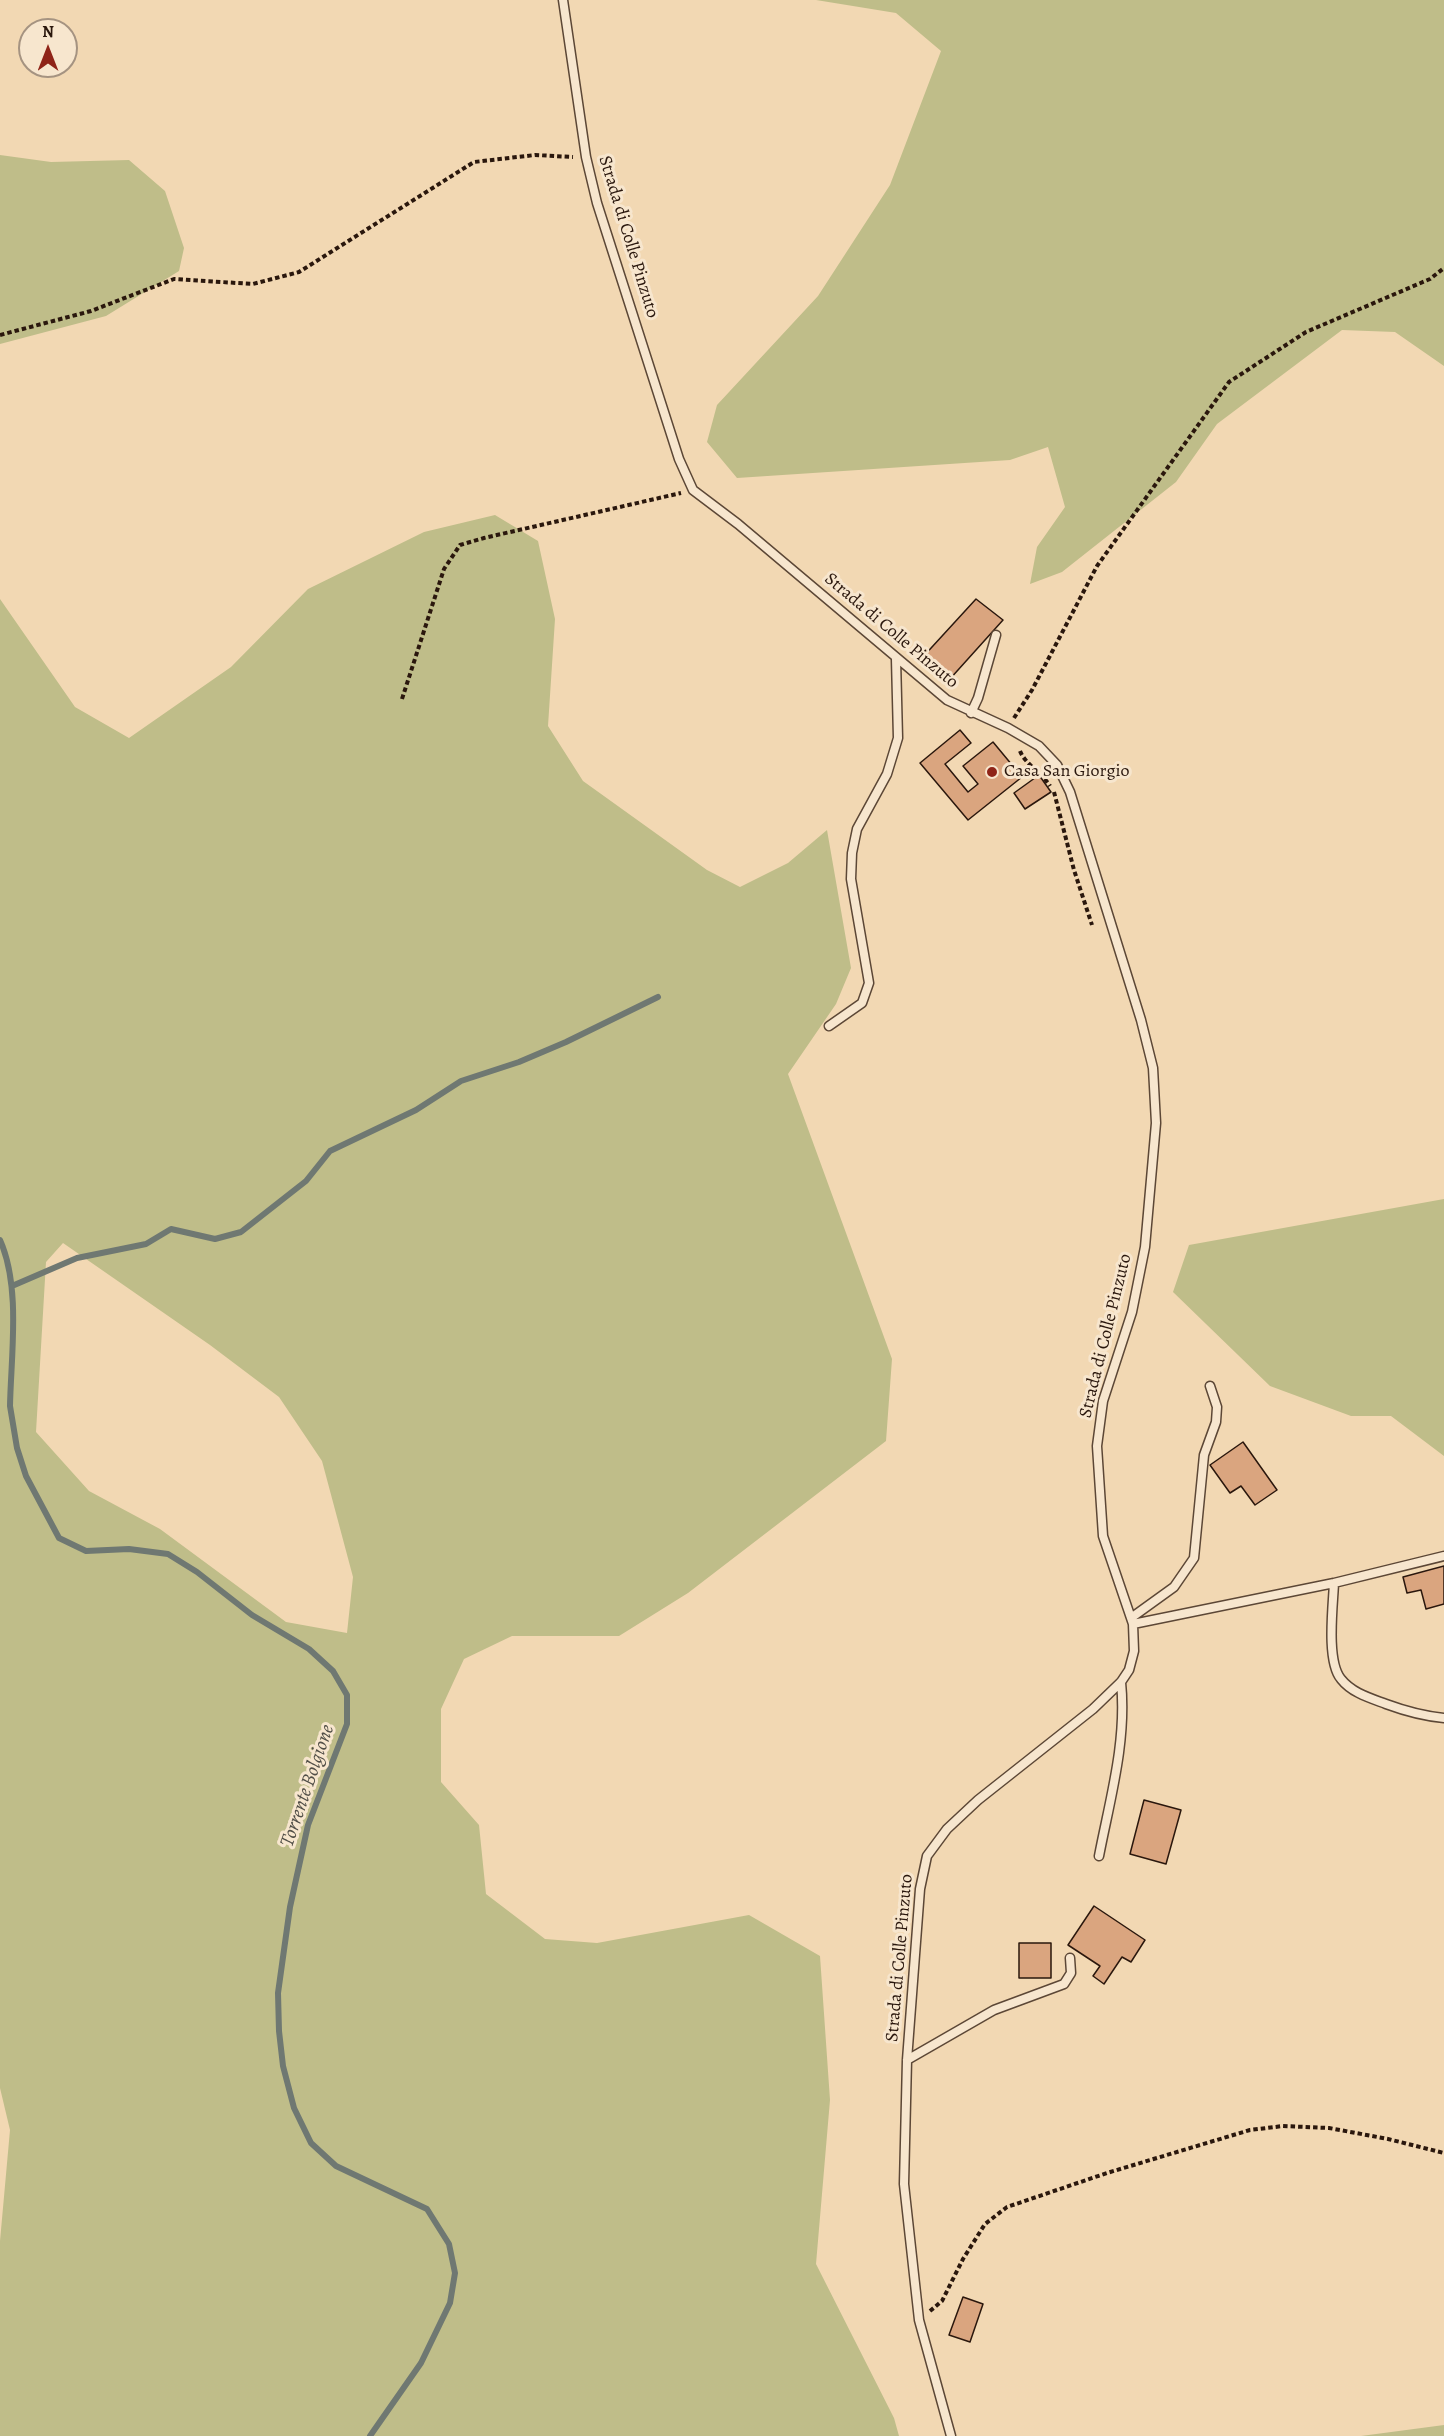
<!DOCTYPE html>
<html>
<head>
<meta charset="utf-8">
<style>
	body { margin:0 }
	#map { position:relative; width:1444px; height:2436px; overflow:hidden; background:#f2d8b3; font-family:Alegreya,serif }
	canvas { display:block }
	.north { position:absolute; left:18px; top:18px; width:60px; height:60px; box-sizing:border-box; background:#f7e6ce; border:2px solid #a59381; border-radius:50%; rotate:0deg; font-size:16px; font-weight:700; line-height:24px; text-align:center; color:#2a170d }
	.north::after { content:''; display:block; margin:auto; width:21px; height:27px; background:#8f2418; clip-path:polygon(50% 0,100% 100%,50% 72%,0 100%) }
</style>
</head>
<body>
<div id="map">
<canvas width="1444" height="2436"></canvas>
<div class="north">N</div>
</div>
<script>
const g = document.querySelector('canvas').getContext('2d');
g.lineJoin = 'round';
function fill(path, color) { g.fillStyle = color; g.fill(path, 'evenodd'); }
function strokePath(path, color, width, dash) { g.strokeStyle = color; g.lineWidth = width; g.lineCap = dash ? 'butt' : 'round'; g.setLineDash(dash || []); g.stroke(path); }
function drawText(font, color, halo, rows, align = 'center') {
  g.font = font + ' Alegreya,serif'; g.lineWidth = 6; g.setLineDash([]); g.textBaseline = 'middle'; g.strokeStyle = halo; g.fillStyle = color; for (const [text, x, y, turn = 0] of rows) {
    g.save(); g.translate(x, y); g.rotate((+turn || 0) * Math.PI / 180); g.textAlign = isNaN(turn) ? turn : align; if (halo) g.strokeText(text, 0, 0); g.fillText(text, 0, 0); g.restore();
  }
}
const green = new Path2D(`
	M816,0H1444V366L1395,332L1342,330L1217,424L1176,482L1062,572L1030,584L1037,547L1065,507L1048,447L1010,460L737,478L707,442L717,405L818,296L890,185L941,51L896,13Z
	M0,155L51,162L129,160L165,191L184,248L179,271L106,316L0,344Z
	M495,515L538,541L555,619L548,726L583,781L707,870L740,887L788,863L827,830L851,968L836,1004L788,1074L892,1359L886,1441L688,1593L619,1636H512L464,1659L441,1709V1782L479,1825L486,1894L545,1939L597,1943L749,1915L820,1956L830,2100L816,2264L894,2418L899,2436H0V2241L10,2130L0,2088V599L75,707L129,738L231,667L308,589L424,532ZM63,1243L210,1345L279,1397L322,1461L353,1577L347,1633L286,1622L160,1529L89,1491L36,1432L46,1262Z
	M1444,1199V1456L1391,1416H1351L1270,1386L1173,1292L1189,1245Z
	M1444,2425V2436H1361Z`);
const stream = new Path2D(`
	M0,1240C21,1287 11,1355 10,1406L17,1448L26,1476L59,1538L86,1551L129,1549L168,1554L197,1572L252,1615L309,1649L333,1671L347,1695V1724L308,1825L290,1907L278,1993L279,2031L283,2066L294,2108L311,2143L336,2166L427,2209L449,2244L455,2273L450,2303L421,2363L370,2436
	M12,1286L77,1258L146,1244L171,1229L215,1239L241,1232L306,1181L330,1151L416,1110L461,1081L519,1062L566,1042L658,997`);
const building = new Path2D(`
	M976,599L1003,620L949,680L921,659Z
	M960,730L971,743L945,764L968,792L978,784L963,766L993,742L1022,777L968,820L920,763Z
	M1039,775L1051,792L1025,809L1014,793Z
	M1243,1442L1277,1490L1255,1505L1241,1486L1230,1493L1210,1465Z
	M1444,1566V1604L1426,1609L1421,1590L1407,1593L1403,1577Z
	M1144,1800L1181,1810L1166,1864L1130,1854Z
	M1094,1906L1145,1940L1131,1962L1122,1957L1104,1984L1093,1976L1100,1966L1068,1945Z
	M1019,1943H1051V1978H1019Z
	M963,2297L983,2304L970,2342L949,2335Z`);
const path = new Path2D(`
	M0,335L91,311L174,279L253,284L299,272L474,162L535,155L573,157
	M402,699L444,569L460,545L484,538L681,493
	M1014,718L1032,690L1097,566L1229,382L1306,332L1430,279L1444,268
	M1020,751C1025,764 1042,773 1050,786
	M1054,792L1074,870L1092,925
	M930,2311L942,2301L963,2259L985,2224L1007,2207L1107,2173L1250,2130L1283,2126L1329,2128L1388,2139L1444,2153`);
const lane = new Path2D(`
	M563,0L586,157L597,203L679,459L693,490L738,524L947,700L1008,728L1039,746L1057,765L1070,792L1141,1020L1153,1068L1156,1123L1145,1247L1132,1312L1103,1401L1097,1446L1103,1536L1133,1624L1134,1651L1129,1670L1121,1682L1093,1709L978,1800L947,1829L927,1856L920,1889L907,2060L904,2184L919,2320L951,2436
	M971,713L978,698L996,635
	M829,1026L862,1003L869,983L851,879L852,853L857,829L887,774L898,738L896,659
	M1334,1583C1333,1606 1326,1661 1341,1679C1352,1693 1370,1698 1386,1704C1405,1711 1423,1716 1444,1718
	M1131,1618L1174,1587L1194,1558L1204,1455L1216,1422L1217,1407L1210,1386
	M1133,1624L1334,1583L1444,1556
	M1099,1856C1110,1799 1127,1741 1121,1682
	M907,2060L994,2010L1064,1984L1071,1973L1070,1958`);
const markers = [
	[992,772,6,"#8f2418"]
];
const streetNames = [
	["Strada di Colle Pinzuto",628,237,73],
	["Strada di Colle Pinzuto",891,631,40],
	["Strada di Colle Pinzuto",1106,1336,-76],
	["Strada di Colle Pinzuto",900,1958,-85]
];
const poiNames = [
	["Casa San Giorgio",1004,772]
];
const waterNames = [
	["Torrente Bolgione",308,1786,-71]
];
fill(green, '#bfbd89');
strokePath(stream, '#6f7872', 6);
fill(building, '#daa57f');
strokePath(building, '#2a170d', 1.5);
strokePath(lane, '#5c4736', 11);
strokePath(path, '#2a170d', 4, [4.5, 3]);
strokePath(lane, '#f7e6ce', 8);
for (const [x, y, r, color] of markers) { const dot = new Path2D(); dot.arc(x, y, r, 0, 2 * Math.PI); g.fillStyle = color; g.fill(dot); strokePath(dot, '#f7e6ce', 2); }
drawText('18px', '#2a170d', '#f7e6ce', streetNames);
drawText('18px', '#2a170d', '#f7e6ce', poiNames, 'left');
drawText('italic 20px', '#524f48', '#f7e6ce', waterNames);
</script>
</body>
</html>
